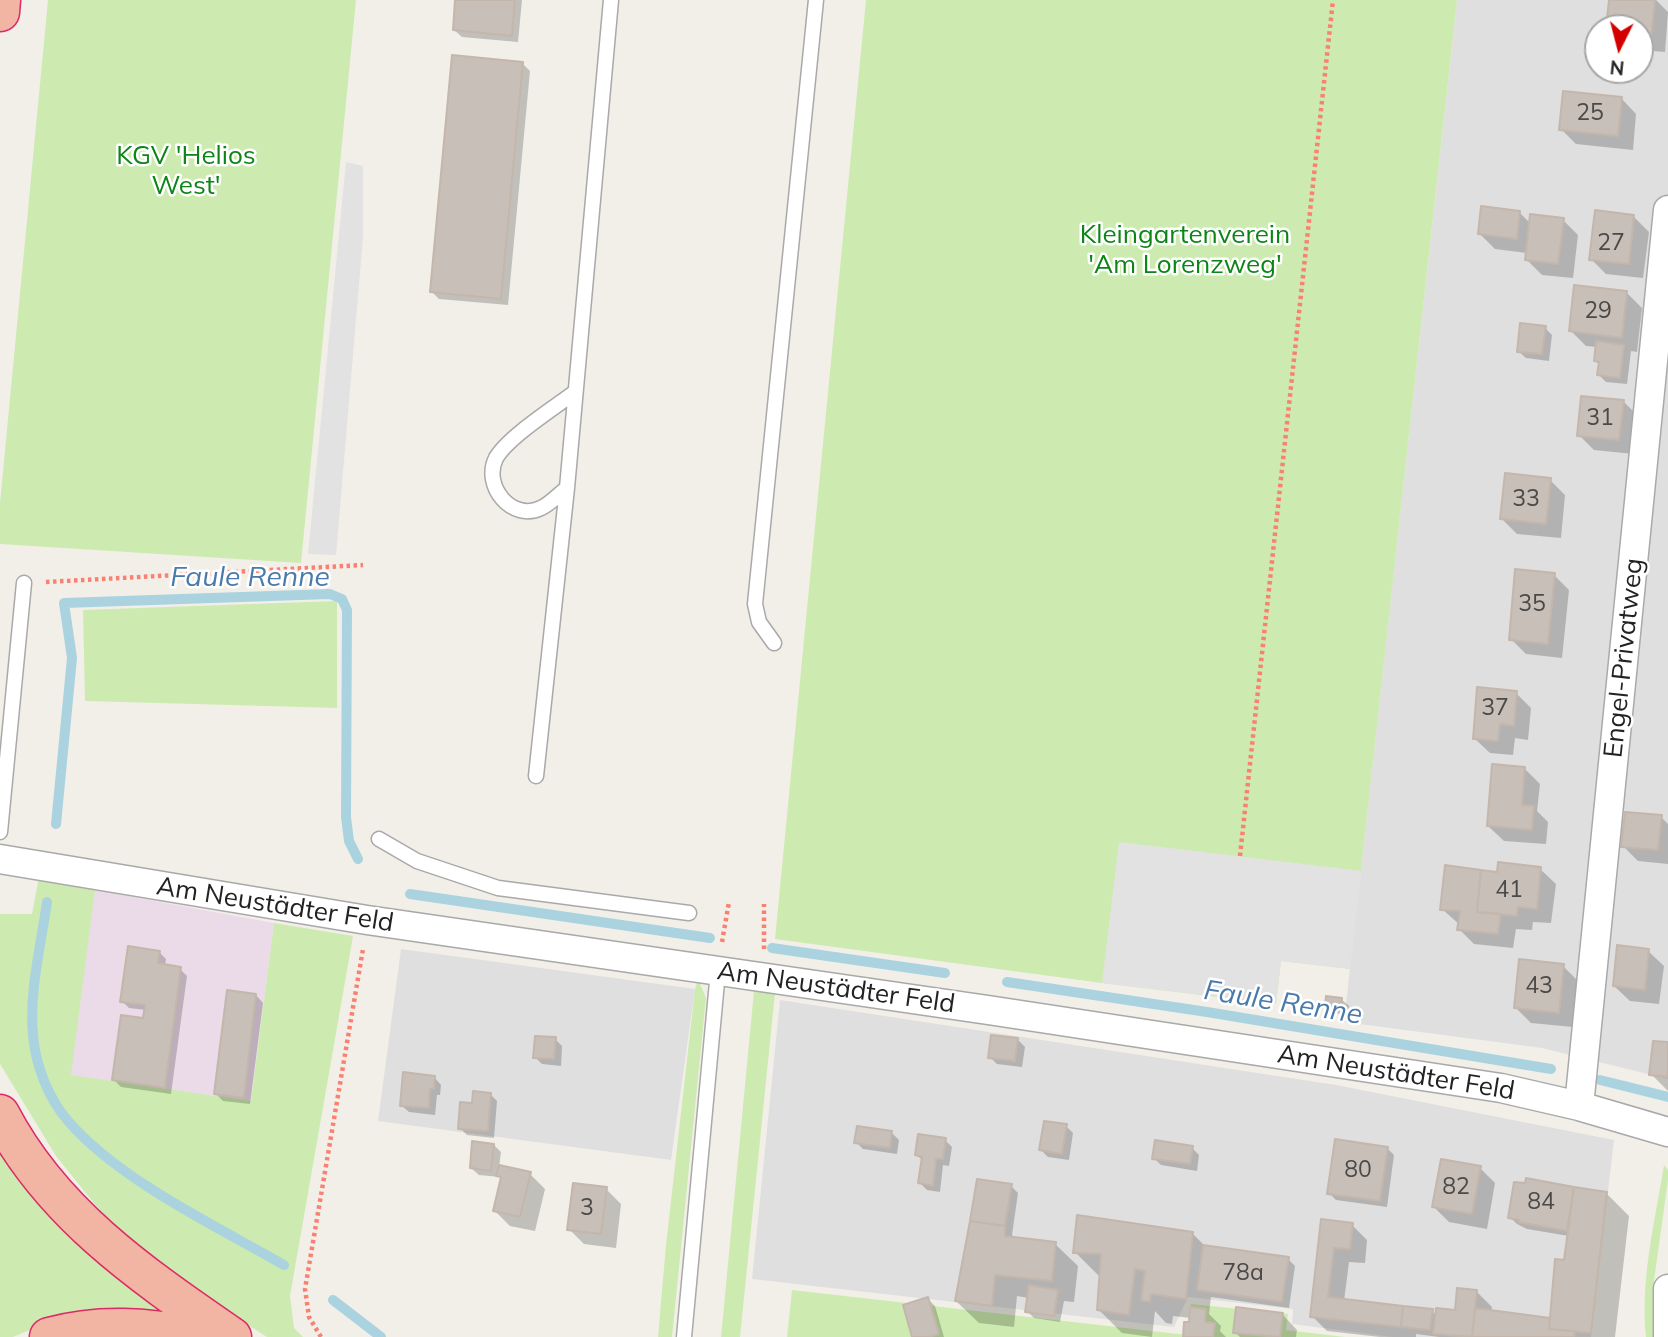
<!DOCTYPE html>
<html>
<head>
<meta charset="utf-8">
<style>
	body { margin:0 }
	#map { position:relative; width:1668px; height:1337px; overflow:hidden; background:#f2efe9; font-family:Mulish,sans-serif }
	canvas { display:block }
	.north { position:absolute; left:1584px; top:14px; width:70px; height:70px; box-sizing:border-box; background:#fff; border:2px solid #a7a7a7; border-radius:50%; rotate:186deg; font-size:19px; font-weight:700; line-height:28px; text-align:center; color:#222 }
	.north::after { content:''; display:block; margin:auto; width:24px; height:32px; background:#d40000; clip-path:polygon(50% 0,100% 100%,50% 72%,0 100%) }
</style>
</head>
<body>
<div id="map">
<canvas width="1668" height="1337"></canvas>
<div class="north">N</div>
</div>
<script>
const g = document.querySelector('canvas').getContext('2d');
g.lineJoin = 'round';
function fill(path, color) { g.fillStyle = color; g.fill(path, 'evenodd'); }
function strokePath(path, color, width, dash) { g.strokeStyle = color; g.lineWidth = width; g.lineCap = dash ? 'butt' : 'round'; g.setLineDash(dash || []); g.stroke(path); }
function drawText(font, color, halo, rows, align = 'center') {
  g.font = font + ' Mulish,sans-serif'; g.lineWidth = 5; g.setLineDash([]); g.textBaseline = 'middle'; g.strokeStyle = halo; g.fillStyle = color; for (const [text, x, y, turn = 0] of rows) {
    g.save(); g.translate(x, y); g.rotate((+turn || 0) * Math.PI / 180); g.textAlign = isNaN(turn) ? turn : align; if (halo) g.strokeText(text, 0, 0); g.fillText(text, 0, 0); g.restore();
  }
}
const residential = new Path2D(`
	M1457,0H1668V1079L1542,1048L1344,1022ZM1598,28H1640V70H1598Z
	M401,949L695,989L671,1160L378,1121Z
	M780,1000L1336,1085L1614,1140L1591,1337H1392L1292,1324L1293,1309L1188,1297L1174,1327L752,1279Z`);
const industrial = new Path2D(`
	M95,890L274,923L251,1101L67,1075Z`);
const grass = new Path2D(`
	M48,0H356L301,563L0,544V503Z
	M866,0H1457L1350,969L1281,961L1276,1004L1102,983L775,939Z
	M337,601V708L85,701L83,610Z
	M39,877L95,890L71,1075L251,1101L274,923L353,936L290,1296L294,1328L303,1337H267L179,1281L114,1228L56,1156L0,1064V914H32Z
	M698,979L706,998L672,1337H658L666,1245L695,989Z
	M754,991L775,993L740,1337H721Z
	M0,1143L187,1319L37,1327L13,1337H0Z
	M1664,1165L1668,1170V1180L1653,1288V1337H1646C1640,1280 1655,1221 1664,1165Z
	M792,1290L1187,1335L1191,1304L1288,1314L1286,1330L1345,1337H787Z`);
const parking = new Path2D(`
	M346,162L363,166V237L336,555L308,554Z
	M1119,842L1362,871L1350,969L1281,961L1276,1004L1102,983Z`);
const shadow = new Path2D(`
	M457,0H522L518,42L462,37L454,30Z
	M1611,0H1656L1668,12L1665,52L1640,50V28H1608Z
	M523,64L530,71L508,305L439,299L432,292Z
	M1621,98L1636,114L1633,150L1576,144L1561,129Z
	M1520,213L1531,224L1563,220L1578,235L1573,278L1542,275L1526,259L1527,253L1495,249L1480,234Z
	M1634,217L1649,232L1643,278L1606,274L1591,259Z
	M1627,293L1642,308L1637,352L1631,351L1627,384L1606,382L1599,375L1600,365L1596,361L1597,347L1586,346L1570,330Z
	M1545,328L1552,335L1549,361L1526,358L1518,351Z
	M1623,401L1638,416L1634,454L1594,450L1579,435Z
	M1550,480L1565,495L1561,538L1517,534L1502,519Z
	M1554,575L1569,590L1562,658L1526,654L1511,639Z
	M1516,693L1531,708L1528,740L1515,738L1513,755L1490,753L1474,738Z
	M1525,769L1540,784L1537,811L1548,822L1546,844L1504,841L1488,826Z
	M1661,817L1668,824V864L1638,861L1623,846Z
	M1540,869L1556,884L1551,923L1533,922L1532,930L1516,929L1513,948L1474,944L1459,929L1460,925L1442,909L1498,874Z
	M1648,951L1664,966L1659,1004L1630,1001L1614,986Z
	M159,952L166,959L165,966L180,969L187,976L171,1094L121,1087L114,1080L145,1020L146,1010L129,1008L122,1001Z
	M1563,966L1578,981L1573,1027L1531,1023L1516,1008Z
	M256,995L263,1003L250,1104L223,1101L216,1094Z
	M1341,999L1349,1006L1348,1015L1334,1013L1327,1006Z
	M555,1039L562,1046L561,1066L542,1064L535,1057Z
	M1017,1039L1025,1047L1022,1067L997,1064L990,1057Z
	M1668,1044V1091L1651,1074Z
	M434,1077L441,1085L440,1095H437L435,1115L409,1112L401,1105Z
	M490,1094L497,1101L494,1138L467,1135L460,1128Z
	M1066,1126L1073,1133L1069,1160L1048,1157L1041,1150Z
	M892,1133L899,1140L897,1154L863,1149L856,1142Z
	M945,1140L952,1147L949,1166L943,1165L940,1192L927,1190L920,1183L923,1161L917,1155Z
	M494,1145L501,1152L499,1167L530,1174L545,1189L535,1231L510,1226L495,1211L502,1180L500,1177L479,1175L471,1168Z
	M1192,1148L1199,1155L1197,1171L1161,1165L1154,1158Z
	M1387,1148L1394,1155L1387,1207L1336,1200L1329,1193Z
	M1480,1168L1495,1183L1487,1229L1449,1222L1434,1207Z
	M1527,1180L1606,1193L1629,1216L1615,1337H1439L1416,1334V1337H1380L1327,1331L1312,1316L1322,1221L1352,1225L1367,1240L1365,1263L1349,1262L1344,1301L1432,1311L1437,1316L1456,1312L1477,1292L1492,1307L1491,1312L1551,1320L1566,1262L1569,1236L1527,1229L1517,1224L1510,1217Z
	M1011,1186L1018,1193L1012,1235L1016,1239L1055,1244L1078,1266L1074,1302L1064,1301L1060,1322L1034,1318L1027,1311L1029,1298L1017,1296L1014,1327L979,1323L956,1301Z
	M606,1189L621,1204L616,1248L584,1244L569,1229Z
	M1192,1233L1206,1247L1288,1259L1295,1266L1289,1308L1211,1297L1209,1314L1221,1326L1220,1331L1226,1337H1184L1191,1318L1173,1316L1172,1324L1166,1323L1155,1311L1152,1337L1122,1333L1099,1310L1101,1275H1098L1075,1252Z
	M928,1299L935,1306L944,1337H914Z
	M1282,1314L1297,1330L1296,1337H1240L1235,1332Z`);
const stream = new Path2D(`
	M56,824L72,658L64,603L330,594L342,599L347,610L346,817L349,841L358,859
	M410,894L710,938
	M47,902C41,945 29,991 33,1034C35,1064 48,1098 68,1121C119,1180 216,1226 284,1265
	M772,948L945,973
	M1007,982L1207,1012L1551,1069
	M1600,1080L1668,1097
	M333,1300L381,1337`);
const building = new Path2D(`
	M455,0H515L512,36L453,30Z
	M1609,0H1655L1651,38L1640,37V28H1606Z
	M452,55L523,62L501,299L430,292Z
	M1563,91L1622,97L1618,136L1559,130Z
	M1481,206L1520,211L1517,239L1478,234Z
	M1595,210L1634,215L1629,264L1589,260Z
	M1530,214L1564,218L1558,264L1525,260Z
	M1574,285L1627,291L1622,338L1569,331Z
	M1520,323L1546,326L1542,354L1517,352Z
	M1596,341L1624,345L1620,378L1597,375L1599,362L1594,361Z
	M1581,396L1624,400L1619,440L1577,436Z
	M1505,473L1551,478L1546,524L1500,519Z
	M1515,569L1555,573L1548,644L1509,640Z
	M1477,687L1517,691L1514,726L1500,724L1498,741L1473,739Z
	M1492,764L1525,767L1522,805L1534,806L1532,830L1487,826Z
	M1625,812L1662,815L1658,850L1621,847Z
	M1498,862L1541,867L1537,909L1518,907L1517,916L1477,912L1481,870L1497,872Z
	M1445,865L1481,870L1477,912L1501,914L1498,934L1457,930L1460,911L1440,910Z
	M1617,945L1649,949L1645,990L1613,986Z
	M128,946L160,951L158,963L181,967L165,1088L112,1080L121,1015L143,1018L145,1005L120,1002Z
	M1519,959L1564,964L1559,1013L1514,1008Z
	M227,990L256,994L244,1098L214,1094Z
	M1326,996L1342,998L1341,1008L1325,1007Z
	M991,1035L1018,1038L1015,1061L988,1058Z
	M535,1036L556,1037L554,1059L533,1058Z
	M1653,1041L1668,1042V1077L1649,1075Z
	M403,1072L435,1076L434,1089H430L429,1108L400,1106Z
	M473,1091L491,1093L488,1131L458,1129L460,1102L472,1103Z
	M1044,1121L1067,1124L1062,1154L1039,1150Z
	M857,1126L892,1131L890,1148L854,1143Z
	M918,1134L946,1138L943,1159H936L933,1186L918,1183L922,1157L915,1155Z
	M1335,1139L1388,1147L1380,1201L1327,1194Z
	M1155,1140L1193,1146L1190,1164L1152,1159Z
	M472,1141L494,1144L491,1171L470,1168Z
	M1441,1159L1481,1166L1472,1214L1432,1207Z
	M499,1165L531,1172L520,1217L493,1211L501,1177L496,1176Z
	M1526,1178L1574,1187L1567,1231L1518,1222L1519,1220L1508,1218L1514,1182L1525,1183Z
	M977,1179L1012,1184L1005,1226L970,1221Z
	M573,1183L607,1187L601,1234L567,1230Z
	M1574,1187L1607,1192L1591,1333L1549,1329L1555,1259L1564,1260Z
	M1077,1215L1193,1232L1186,1299L1151,1294L1150,1302L1141,1300L1145,1271L1135,1269L1129,1315L1097,1310L1101,1254L1073,1253Z
	M1321,1219L1353,1223L1350,1249L1334,1248L1328,1297L1403,1306L1401,1327L1310,1317Z
	M970,1221L1005,1226V1236L1056,1242L1052,1281L995,1275L992,1306L955,1301Z
	M1203,1245L1289,1257L1282,1302L1197,1290Z
	M1029,1285L1058,1290L1054,1316L1025,1312Z
	M1457,1288L1477,1290L1472,1337L1433,1334L1436,1308L1455,1310Z
	M928,1297L939,1334L929,1337H912L903,1305Z
	M1403,1306L1433,1309L1430,1330L1401,1327Z
	M1190,1307L1206,1309L1205,1322L1215,1323L1213,1337H1183L1184,1322H1189Z
	M1236,1307L1283,1313L1280,1337L1233,1333Z
	M1475,1308L1550,1318L1549,1329L1575,1331L1574,1337H1472Z`);
const path = new Path2D(`
	M46,582L363,565
	M1240,856L1333,0
	M722,942L729,902
	M764,949V904
	M321,1337L309,1317L305,1289L363,949`);
const service = new Path2D(`
	M567,488C559,494 550,504 541,508C512,522 482,486 496,458C508,437 554,408 575,392
	M774,643L759,622L755,604L816,0
	M536,776L567,488L611,0
	M0,832L24,583
	M379,839L417,861L498,888L689,913
	M684,1337L718,971`);
const minor = new Path2D(`
	M0,859L367,920L988,1010L1501,1088L1579,1106L1668,1132
	M1579,1106L1668,210
	M1668,1289V1336`);
const trunk = new Path2D(`
	M0,12L1,0
	M0,1114C52,1214 142,1275 232,1337
	M49,1337C100,1323 148,1327 198,1337`);
const numberNames = [
	["25",1590,113],
	["27",1611,243],
	["29",1598,311],
	["31",1600,418],
	["33",1526,499],
	["35",1532,604],
	["37",1495,708],
	["41",1509,890],
	["43",1539,986],
	["80",1358,1170],
	["82",1456,1187],
	["84",1541,1202],
	["3",587,1208],
	["78a",1243,1273]
];
const parkNames = [
	["KGV 'Helios",186,156],
	["West'",186,186],
	["Kleingartenverein",1185,235],
	["'Am Lorenzweg'",1185,265]
];
const streetNames = [
	["Engel-Privatweg",1624,658,-84],
	["Am Neustädter Feld",275,905,9],
	["Am Neustädter Feld",836,988,8],
	["Am Neustädter Feld",1396,1073,9]
];
const waterNames = [
	["Faule Renne",250,578],
	["Faule Renne",1283,1003,9]
];
fill(residential, '#e0dfdf');
fill(industrial, '#ebdbe8');
fill(grass, '#cdebb0');
fill(parking, '#e2e2e2');
fill(shadow, '#0003');
strokePath(stream, '#aad3df', 10);
fill(building, '#c7bfb8');
strokePath(building, '#c4b6ab', 2);
strokePath(service, '#a9a9a9', 17);
strokePath(minor, '#a9a9a9', 31);
strokePath(trunk, '#dc2a67', 41);
strokePath(path, '#fa8072', 4.5, [3.5, 3.5]);
strokePath(service, '#fff', 14);
strokePath(minor, '#fff', 28);
strokePath(trunk, '#f2b4a3', 38);
drawText('23px', '#4b4948', null, numberNames);
drawText('26px', '#0c8416', '#fff', parkNames);
drawText('26px', '#222', '#fff', streetNames);
drawText('italic 28px', '#4a7aab', '#fff', waterNames);
</script>
</body>
</html>
